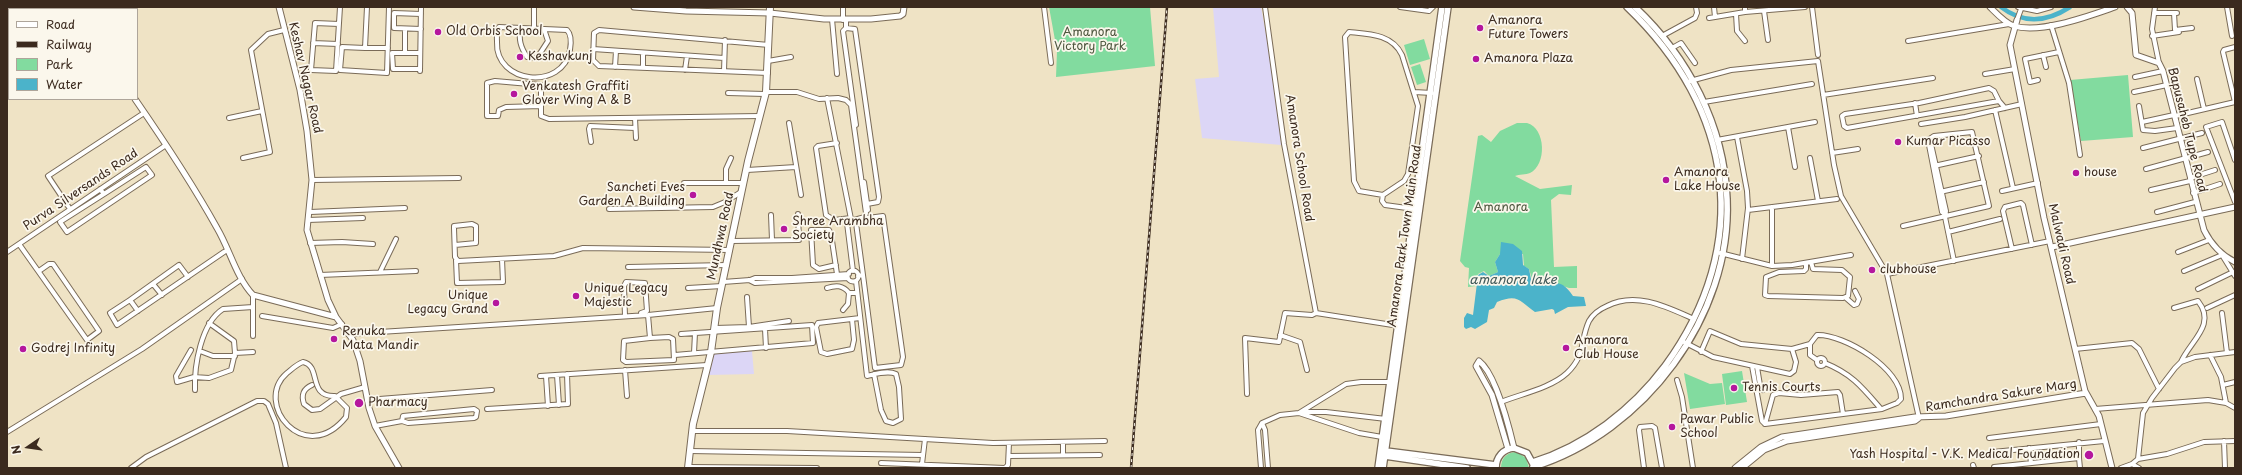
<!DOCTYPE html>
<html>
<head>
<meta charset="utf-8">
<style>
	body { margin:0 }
	#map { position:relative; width:2242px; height:475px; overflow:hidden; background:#efe3c5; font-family:"Playpen Sans",sans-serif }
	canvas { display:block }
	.frame { position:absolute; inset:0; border:8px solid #3b2a1e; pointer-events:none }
	.legend { position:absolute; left:8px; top:8px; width:130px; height:92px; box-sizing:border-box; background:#fbf7ec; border:1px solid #aea59a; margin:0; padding:5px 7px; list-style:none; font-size:12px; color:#3b2a1e }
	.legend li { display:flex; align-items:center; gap:8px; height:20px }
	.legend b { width:20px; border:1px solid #aea59a }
	.north { position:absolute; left:8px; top:427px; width:40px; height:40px; -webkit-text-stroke:3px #fbf7ec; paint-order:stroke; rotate:257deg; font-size:11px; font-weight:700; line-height:16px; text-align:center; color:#3b2a1e }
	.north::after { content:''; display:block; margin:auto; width:14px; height:18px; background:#3b2a1e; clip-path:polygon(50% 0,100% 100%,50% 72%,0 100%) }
</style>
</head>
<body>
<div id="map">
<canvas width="2242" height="475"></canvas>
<div class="frame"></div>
<ul class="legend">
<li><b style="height:5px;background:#fff"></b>Road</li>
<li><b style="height:5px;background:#3b2a1e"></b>Railway</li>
<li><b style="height:11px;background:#82db9f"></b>Park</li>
<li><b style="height:11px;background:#4bb3ca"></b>Water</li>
</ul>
<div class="north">N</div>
</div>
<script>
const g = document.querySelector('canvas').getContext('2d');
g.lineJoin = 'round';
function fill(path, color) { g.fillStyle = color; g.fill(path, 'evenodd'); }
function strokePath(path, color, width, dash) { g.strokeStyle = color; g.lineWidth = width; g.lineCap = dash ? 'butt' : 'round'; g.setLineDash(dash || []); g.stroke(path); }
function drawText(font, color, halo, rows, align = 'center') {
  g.font = font + ' "Playpen Sans",sans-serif'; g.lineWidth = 3.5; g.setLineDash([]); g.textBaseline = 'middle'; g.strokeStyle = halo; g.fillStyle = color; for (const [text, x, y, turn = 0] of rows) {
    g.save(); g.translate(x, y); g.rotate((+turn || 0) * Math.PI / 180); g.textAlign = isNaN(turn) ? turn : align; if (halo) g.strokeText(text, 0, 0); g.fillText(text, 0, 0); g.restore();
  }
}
const built = new Path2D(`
	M1221,7H1261L1275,84L1281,145L1202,138L1195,79L1219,77L1213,8Z
	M752,351L754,374L708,375L713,352Z`);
const green = new Path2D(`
	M1049,7H1150L1155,66L1056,77L1057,51Z
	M1424,39L1430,59L1410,65L1404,45Z
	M1420,64L1426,82L1417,85L1411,67Z
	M2128,75L2133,137L2081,141L2070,80Z
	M1517,123C1520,123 1524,123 1527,123C1546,128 1547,165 1530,173C1526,175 1519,174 1515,176L1540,189L1572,185L1571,195L1559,194L1551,200L1554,267L1577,266V288H1569L1550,282L1538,285L1533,282L1529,269L1524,266L1523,254H1500L1495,262L1498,272L1489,276L1484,271L1478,274L1476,286L1468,287L1469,268L1465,267L1460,261L1478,136L1482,135L1491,142L1500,131Z
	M1742,371L1747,402L1726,405L1722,374Z
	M1684,373L1710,384L1722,383L1725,404L1690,409Z
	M1517,452L1526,458L1529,468H1501C1501,458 1507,452 1517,452Z`);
const water = new Path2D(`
	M1501,242L1513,244L1522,251L1523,265L1529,269L1531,279L1535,284C1551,289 1558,273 1573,296L1584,297L1586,306L1568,307L1555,314L1554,310L1552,309L1535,312C1520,302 1519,293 1497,302L1494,308L1489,310L1487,322L1475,329L1471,327L1466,329L1464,327V318L1467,313L1473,315L1478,275L1483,272L1489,276L1498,272L1495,262L1500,254Z`);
const canal = new Path2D(`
	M2001,7C2023,24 2047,22 2070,7`);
const minor = new Path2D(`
	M367,7L365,48L342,47L340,70L387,73L389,7
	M843,7V20
	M1044,7L1051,63
	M1265,7L1284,144L1316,313
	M1400,7L1429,11L1433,7
	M1714,7L1715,17
	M1812,7L1818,55
	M2018,7L2037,11L2051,7
	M2155,7L2152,29L2159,63
	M2227,7L2232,36
	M1764,11L1768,40
	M1745,12L1805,7
	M2154,13H2177
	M2174,13L2175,30L2192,28
	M1736,14L1737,31L1745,41
	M1709,18L1745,12V7
	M832,19L837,74
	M846,20V28L843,31L856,125
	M2017,20L2021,9
	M339,24L315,23L311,70L336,71L340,7
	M2051,25L2069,83L2080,155
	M499,27L567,30C572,35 571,44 570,50C563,91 495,84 497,42C497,37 496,31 499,27Z
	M520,28C519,40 520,46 527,57L537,58L548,41L544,29
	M534,28V7
	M846,28L855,29L879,197L878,202L867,204
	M421,29L394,28V13L421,14
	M1349,32C1369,34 1392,34 1402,55L1418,106L1408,174L1404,181L1383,195L1359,191L1354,181L1345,37Z
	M1662,36L1695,18L1697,13L1696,7
	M2152,36L2179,32
	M1908,41L2009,24
	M313,43L338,44
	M365,48H388
	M1672,48L1681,43L1695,63
	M593,49L724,58
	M405,53V29
	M2043,55L2046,67
	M768,61L791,57
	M615,67L616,51
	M643,68V53
	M420,69H393L392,53H420
	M685,70L687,56
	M420,71L421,7
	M724,71L725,40
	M768,73L599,66L593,60L594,33L599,30L769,45
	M1985,74L2015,69
	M2135,77L2163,71
	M2197,79L2204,109
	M2038,80L2030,82L2025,59L2059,52
	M1690,81L1731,70L1818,61L1834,165L1841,196L1887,274L1919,418
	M766,92H797L819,99L838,98L846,100L851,105L866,213L865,217L854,220L851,219L827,98
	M1414,92L1432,93
	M2134,92L2167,85
	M728,93L765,94
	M1823,95L1933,78
	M1999,101L1994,91L1989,88L1919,103L1845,114L1842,116L1844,126L1847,128L1993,102L1999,101L2005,108
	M1704,102L1812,84
	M2235,102L2223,52L2224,50L2235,47
	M1915,103L1917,116
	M541,106L506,107L499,110L498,116H487V83L495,81L541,85V116L549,119L760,116
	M2139,106L2143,130L2155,131L2177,128
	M1995,110L2013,188
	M2175,116L2235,102
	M229,118L262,111
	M635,118L636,138
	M2142,122L2174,115
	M789,123L801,195
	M1921,124L1965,117L2022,104
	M1788,127L1795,167
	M1737,137L1747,191L1748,208L1742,259
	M1717,140L1815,122
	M1928,140L1931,144L1946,211L1945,217L1954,261
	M1928,140L1942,212L1945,214
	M591,142L589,129L590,126L635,128
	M837,143L818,146L816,148L826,215L834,220L851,218
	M2143,148L2202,133
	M1832,153L1858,149
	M243,158L270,152L251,50L268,34L284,30
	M1810,158L1818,201
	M2235,160L2222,122L2206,127L2235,202
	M1934,166L1979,156
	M2146,169L2208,152
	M747,170L796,167
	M2190,178L2215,170
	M312,180L459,178
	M864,182L868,210
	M684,183H743
	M726,183V169L731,158
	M100,189L104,194L60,222L67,232L152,175L146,167L104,194
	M2151,190L2190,181
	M2002,191L2038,183
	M1940,192L1984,182
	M2193,193L2220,184
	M1383,195L1382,201L1385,205L1414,209
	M70,209L48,176L144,113
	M609,209L713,207L725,202L741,192
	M1748,210L1837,199
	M310,212L405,208
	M2157,212L2195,202
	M771,215L772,240
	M308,220L363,218
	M861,220L856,223L863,275
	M847,223L853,271
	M1903,226L1989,206L1972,132L1934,136L1928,140
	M1948,232L2000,219
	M732,241L799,240L798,214
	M310,243L342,242L373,244
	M19,244L87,340L99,331L53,264H49L39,271
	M455,245L476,243V226L472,224L454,226V228L455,257L458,261L554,256L583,248L730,250
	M2012,249L2003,211L2005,207L2021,203L2023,205L2032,245
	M7,252L166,145
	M2178,252L2209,240
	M1720,253L1772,266L1792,265L1851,255
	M456,260L457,283L503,282L502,259
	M1806,263V269L1804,271L1779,272L1766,277L1765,295L1768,296L1843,298L1848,296L1850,277L1842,270L1813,269L1811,262
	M836,265L819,269L813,265L811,230H829L831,234L837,274
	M1772,266V207
	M628,267L727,265
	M847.5 276a5.5 5.5 0 1 1 11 0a5.5 5.5 0 1 1-11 0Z
	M2184,271L2222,255L2235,276
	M380,272L396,239
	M1887,274L2050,241
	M320,275L416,271
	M858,276L863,275L875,368L901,365L903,357L883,216L868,218
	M749,280L755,283L848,278
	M856,281L867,376C876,374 888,370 896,374L899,387L901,419L893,423L886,421L881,410L874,374
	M723,282L750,280L755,278H792L849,274
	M153,284L162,295
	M688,288L722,286
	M827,288C836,285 843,285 849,293H857
	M2198,289L2233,272
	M747,297L749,327
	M1846,298L1854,305L1857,304L1859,299L1855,291
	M130,300L179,265L188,277
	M2174,308L2198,301C2217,325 2190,341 2181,362
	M2207,308L2235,295
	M843,310L848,304L849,293
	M138,311L130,300L110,313L117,325L224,252L228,250
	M2222,313L2227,353
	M648,315L650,338L669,337L673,339L674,360L626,362L623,360L624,341L650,338
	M262,316L333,328L342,324
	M625,316L624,286L626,282L645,283L647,311L641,313
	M852,319L854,340L852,349L827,354L821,352L816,327L818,323L860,318
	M715,328L749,327L789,321
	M765,329L766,348
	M348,334L648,315L717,308
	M1280,335L1300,342L1307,370
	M253,336V295
	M1682,341L1713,357L1790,374L1794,371L1796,362L1792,349
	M1810,344V355L1817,360
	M2075,349L2132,343L2139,349L2159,389
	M191,350L176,376L177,382L194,377L209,378L231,370L235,353L234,341L209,323
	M200,351L213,356H235
	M1701,352L1710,331L1741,344L1792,349L1810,344L1817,335C1844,334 1902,369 1901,399L1897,403L1882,409L1765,424L1762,421L1752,366
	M235,353L253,352
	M694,353L695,333
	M675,355L813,343L812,325L681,334
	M2210,355L2221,377L2226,403
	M1817 362a4 4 0 1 1 8 0a4 4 0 1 1-8 0Z
	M303,362C322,366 307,397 335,396L347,408L346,417C305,468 252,403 287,373C292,369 297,364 303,362Z
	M1825,363C1852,374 1862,387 1881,409
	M1757,367L1760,385L1763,390
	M625,370L627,396
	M557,375L559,405
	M540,376L707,365
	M546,376L548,406
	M1677,380L1682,397L1693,468
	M312,385C303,389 301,395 304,404L312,410L320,409L341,394L365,387
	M2223,385L2235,382
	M195,390C194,366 201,323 223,309L253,307
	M1247,394L1245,338L1279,342L1285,313L1312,315L1316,313L1399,326
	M367,400L492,390
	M1501,402C1521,394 1551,388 1567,373C1586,355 1580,340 1589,321C1593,314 1600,309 1607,306C1636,291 1667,307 1694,319
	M487,409L568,404L567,374
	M2095,409L2208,400L2226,403L2235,408
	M1301,412H1326L1386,419
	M1299,413L1346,384L1361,382H1390
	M1262,423L1265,430L1268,468
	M1765,424L1773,395L1779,393L1801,395L1838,392L1840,395L1843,414
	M375,426L402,421L408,423L474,418L476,417L477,411L474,409L413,415L403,416L402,421
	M692,431H787L993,443L1105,441
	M7,432L142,349L242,279
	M1989,438L2101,424
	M2224,441L2225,468
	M2029,448L2031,463
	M690,451L923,455
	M1993,452L2104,441
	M1063,455V442
	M1009,456L1100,455
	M2079,458L2080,468
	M2138,459L2167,454L2204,442L2235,441
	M881,463L1005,468L1008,465L1009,443
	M922,464L925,439
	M2132,464L2139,468
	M1973,465L1974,468
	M688,467L817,468
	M1994,467L2079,458V442
	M131,468L146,457L257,401H264L268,404L276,423L286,468
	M1261,468L1258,430L1262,423L1280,415L1299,413L1359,433L1382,437
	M1644,468L1639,430L1640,427L1652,426L1655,428L1662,468
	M2121,468L2132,464L2138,459L2143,413L2152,398L2175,368L2181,362L2195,357L2235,352`);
const tertiary = new Path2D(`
	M68,7L70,9
	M279,7L300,90L307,131L312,180L307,230L328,300L336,317
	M634,7L686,11L770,13L824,19H871L900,16L903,14L904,7
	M1990,7C1997,14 2005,23 2014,26C2041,34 2089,16 2115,7
	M2127,7L2132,13L2136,55L2159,63L2163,71L2204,230C2211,244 2221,255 2235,262
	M2017,20L2010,45L2044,218L2085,391L2099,416L2112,468
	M135,99C164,141 192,183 217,228C230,250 236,277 253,295L336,317L353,340L360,361L369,408L375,426L399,468
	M2052,247L2235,207
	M1508,449L1492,395L1476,366L1479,361C1496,374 1509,427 1514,448
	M1735,468L1761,447L1782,437L1915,417L1946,416L2086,393
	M1742,468L1764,450L1787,441L1915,421L1919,418`);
const secondary = new Path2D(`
	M1386,451L1496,465
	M1385,456L1467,468
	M1533,462C1585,446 1632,410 1665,366C1754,244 1734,109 1627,7
	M1533,467C1644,433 1732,316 1727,199C1724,125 1688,57 1635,7
	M1378,468L1442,7
	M1383,468L1448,7
	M1496,468C1496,457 1503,449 1514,448L1527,453L1533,464`);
const primary = new Path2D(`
	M688,468L693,424L711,352L717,308L748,161L766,92L770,7`);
const rail = new Path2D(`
	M1131,468L1167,7`);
const markers = [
	[1480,28,4,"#b5179e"],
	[438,32,4,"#b5179e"],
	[520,57,4,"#b5179e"],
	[1476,59,4,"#b5179e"],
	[514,94,4,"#b5179e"],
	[1898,142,4,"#b5179e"],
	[2076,173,4,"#b5179e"],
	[1666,180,4,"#b5179e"],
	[693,195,4,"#b5179e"],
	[784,229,4,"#b5179e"],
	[1872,270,4,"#b5179e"],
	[576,296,4,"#b5179e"],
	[496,303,4,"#b5179e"],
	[334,339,4,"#b5179e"],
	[1566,348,4,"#b5179e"],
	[23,349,4,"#b5179e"],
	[1734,388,4,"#b5179e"],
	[359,403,5,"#b5179e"],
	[1672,427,4,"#b5179e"],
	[2089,455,5,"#b5179e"]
];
const poiNames = [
	["Amanora",1488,21],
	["Future Towers",1488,35],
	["Old Orbis School",446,32],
	["Keshavkunj",528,57],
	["Amanora Plaza",1484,59],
	["Venkatesh Graffiti",522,87],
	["Glover Wing A & B",522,101],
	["Kumar Picasso",1906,142],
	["Amanora",1674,173],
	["Lake House",1674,187],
	["house",2084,173],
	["Sancheti Eves",685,188,"right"],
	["Garden A Building",685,202,"right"],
	["Shree Arambha",792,222],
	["Society",792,236],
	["clubhouse",1880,270],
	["Unique Legacy",584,289],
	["Majestic",584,303],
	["Unique",488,296,"right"],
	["Legacy Grand",488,310,"right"],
	["Renuka",342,332],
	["Mata Mandir",342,346],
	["Amanora",1574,341],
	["Club House",1574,355],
	["Godrej Infinity",31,349],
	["Tennis Courts",1742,388],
	["Pharmacy",368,403],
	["Pawar Public",1680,420],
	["School",1680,434],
	["Yash Hospital - V.K. Medical Foundation",2080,455,"right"]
];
const parkNames = [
	["Amanora",1090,33],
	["Victory Park",1090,47],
	["Amanora",1501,208]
];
const streetNames = [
	["Keshav Nagar Road",305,78,77],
	["Bapusaheb Tupe Road",2187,130,76],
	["Amanora School Road",1299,158,81],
	["Purva Silversands Road",81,190,-34],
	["Mundhwa Road",721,236,-78],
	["Amanora Park Town Main Road",1405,236,-82],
	["Malwadi Road",2061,244,77],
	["Ramchandra Sakure Marg",2001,396,-9]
];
const waterNames = [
	["amanora lake",1513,280]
];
fill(built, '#dcd6f6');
fill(green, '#82db9f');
fill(water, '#4bb3ca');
strokePath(canal, '#4bb3ca', 4.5);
strokePath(minor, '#7a6b58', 6);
strokePath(tertiary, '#7a6b58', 7);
strokePath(secondary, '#7a6b58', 8);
strokePath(primary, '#7a6b58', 8);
strokePath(minor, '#fff', 4);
strokePath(tertiary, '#fff', 5);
strokePath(secondary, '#fff', 5.5);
strokePath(primary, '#fff', 6);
strokePath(rail, '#3b2a1e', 2.5);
strokePath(rail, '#fbf7ec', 1, [3]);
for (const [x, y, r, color] of markers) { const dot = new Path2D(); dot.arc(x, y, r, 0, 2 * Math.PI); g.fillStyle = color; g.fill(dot); strokePath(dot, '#fbf7ec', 1.5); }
drawText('12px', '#3b2a1e', '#fbf7ec', poiNames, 'left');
drawText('12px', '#4d563e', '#fbf7ec', parkNames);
drawText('12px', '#3b2a1e', '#fbf7ec', streetNames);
drawText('italic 13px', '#415a5a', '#fbf7ec', waterNames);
</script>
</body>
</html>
